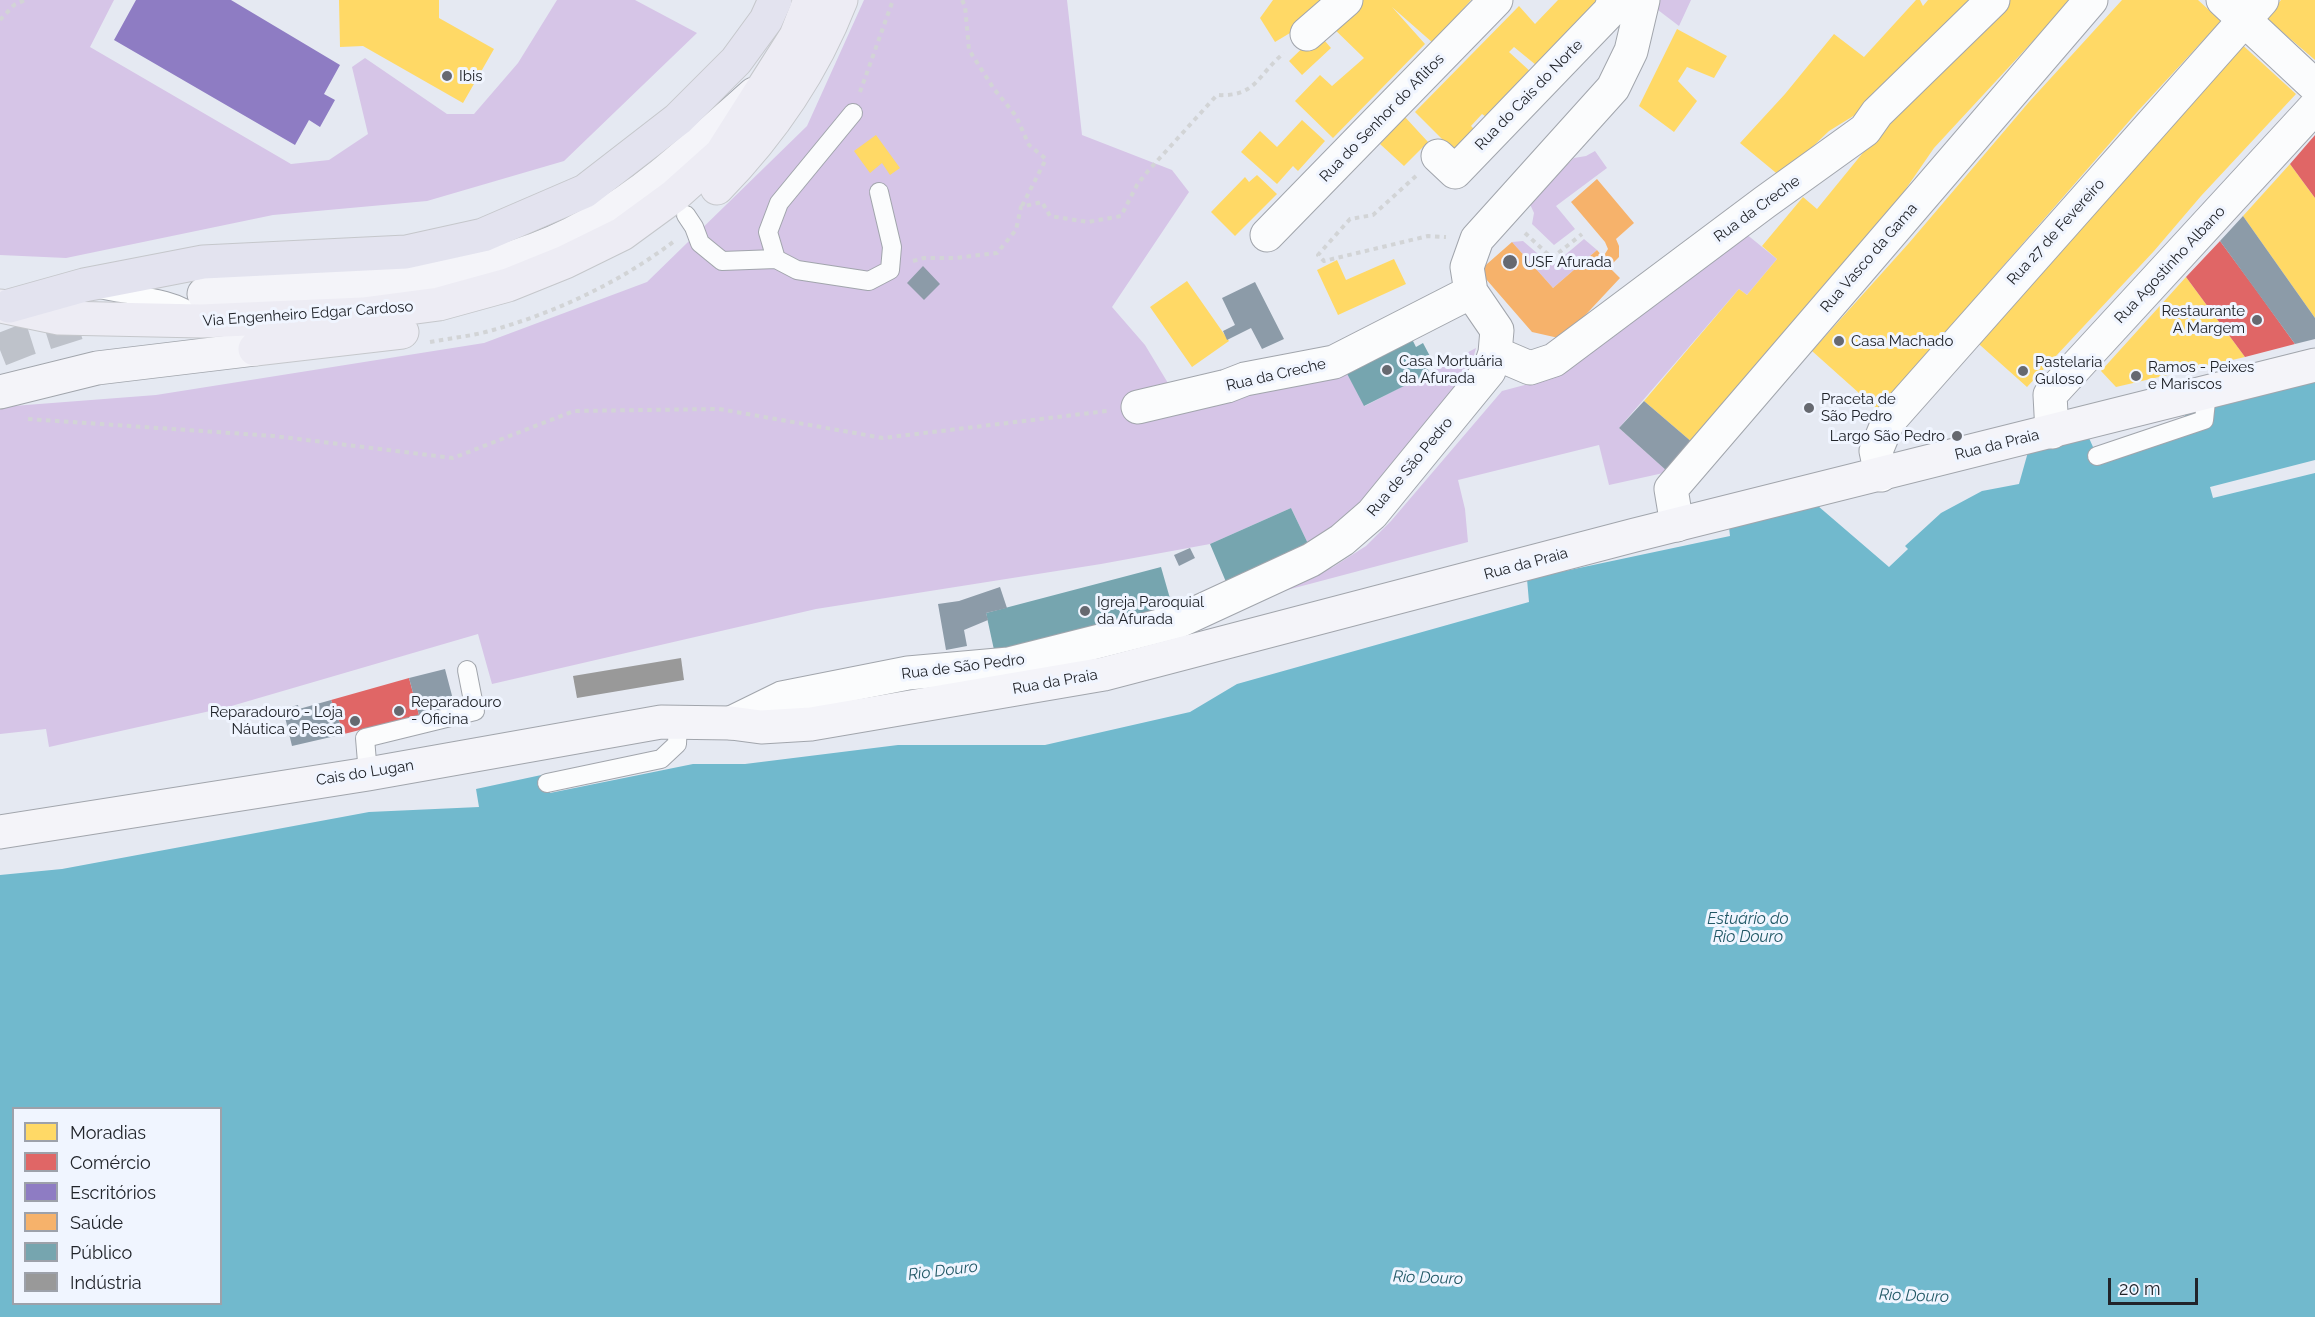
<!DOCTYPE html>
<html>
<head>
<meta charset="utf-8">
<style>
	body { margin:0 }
	#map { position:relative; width:2315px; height:1317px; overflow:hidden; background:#e5e9f2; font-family:Raleway,sans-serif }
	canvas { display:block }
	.legend { position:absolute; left:12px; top:1107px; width:210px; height:198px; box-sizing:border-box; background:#f0f5ff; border:2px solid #9da1aa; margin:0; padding:8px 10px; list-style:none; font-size:18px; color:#21242a }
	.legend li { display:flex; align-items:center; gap:12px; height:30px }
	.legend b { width:30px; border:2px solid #9da1aa }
	.scale { position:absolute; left:2108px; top:1278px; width:90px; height:27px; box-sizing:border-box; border:3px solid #21242a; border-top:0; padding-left:8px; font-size:18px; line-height:21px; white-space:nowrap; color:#21242a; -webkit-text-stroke:4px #f0f5ff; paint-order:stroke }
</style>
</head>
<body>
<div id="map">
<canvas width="2315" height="1317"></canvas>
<ul class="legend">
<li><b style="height:16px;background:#ffd966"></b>Moradias</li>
<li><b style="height:16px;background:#e06666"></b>Comércio</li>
<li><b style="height:16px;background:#8e7cc3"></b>Escritórios</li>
<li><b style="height:16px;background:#f6b26b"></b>Saúde</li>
<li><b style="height:16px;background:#76a5af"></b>Público</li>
<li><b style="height:16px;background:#999"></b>Indústria</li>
</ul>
<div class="scale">20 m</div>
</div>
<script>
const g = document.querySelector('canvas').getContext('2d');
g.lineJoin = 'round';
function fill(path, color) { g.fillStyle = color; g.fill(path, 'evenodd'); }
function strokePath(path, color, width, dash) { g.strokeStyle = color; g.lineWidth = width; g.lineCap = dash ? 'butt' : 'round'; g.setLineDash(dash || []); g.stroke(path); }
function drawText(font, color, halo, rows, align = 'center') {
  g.font = font + ' Raleway,sans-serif'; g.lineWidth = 6; g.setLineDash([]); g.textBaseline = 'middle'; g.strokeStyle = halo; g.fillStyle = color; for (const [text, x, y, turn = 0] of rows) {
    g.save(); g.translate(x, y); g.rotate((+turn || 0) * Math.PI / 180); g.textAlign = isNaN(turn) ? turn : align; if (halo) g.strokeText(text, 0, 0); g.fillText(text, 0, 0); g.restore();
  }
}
const green = new Path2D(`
	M0,0H114L90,47L291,164L329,160L368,134L352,67L365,58L447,114H474L518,63L557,0H635L697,33L564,161L427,201L273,215L66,258L0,255Z
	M864,0H1067L1082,135L1172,170L1189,192L1112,307L1145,345L1177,398L1344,368L1365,406L1476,348L1467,380L1367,500L1312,552L1291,508L1210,544L1101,564L816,609L492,684L478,634L228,707L49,747L46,729L0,734V407L156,395L484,343L647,282L807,126Z
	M1660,0H1691L1679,26L1658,10Z
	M1595,151L1607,168L1556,206L1575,229L1554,245L1532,224L1534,213L1529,202L1574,158L1586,156Z
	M1740,229L1777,259L1747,295L1739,289L1619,428L1668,472L1609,485L1599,445L1458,480L1465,509L1468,542L1268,595L1333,567L1366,546L1391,521L1502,391L1547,379Z
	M1584,239L1597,250L1553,288L1512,242L1523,241L1552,266Z`);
const water = new Path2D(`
	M2315,382V1317H0V875L62,869L369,812L479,807L476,789L546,774L550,793L693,764H745L898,745H1045L1190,712L1237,684L1529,602L1527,579L1730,536L1729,527L1818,506L1889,567L1908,549L1905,546L1941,513L1982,491L2019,484L2028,452L2089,438L2097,456L2189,434L2185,415ZM14,1108H220V1304H14Z`);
const pier = new Path2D(`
	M2315,460V473L2213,498L2210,487Z`);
const homes = new Path2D(`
	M339,0H439V18L494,49L463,103L363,46L340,47Z
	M1273,0H1326L1290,33L1275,42L1260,18Z
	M1353,0H1471L1433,43L1392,7L1425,44L1333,138L1295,101L1320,75L1332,86L1364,58L1328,23Z
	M1558,0H1602L1536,65L1514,47L1509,52L1532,73L1489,119L1482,114L1471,126L1477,132L1456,153L1415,112L1519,6L1535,24Z
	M1916,0H1920L1923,6L1928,0H1984L1897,89L1829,131L1781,177L1740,143L1785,94L1834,34L1864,57Z
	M2000,0H2071L1934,148L1903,193L1861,245L1693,443L1644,401L1739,289L1747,295L1777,259L1762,246L1803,197L1817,209L1888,122Z
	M2122,0H2198L2221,21L2137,112L1878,410L1812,351L1909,243L2029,102Z
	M2281,0H2315V60L2266,18Z
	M1677,29L1727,56L1714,78L1687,67L1678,81L1697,101L1674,132L1639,106Z
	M1318,33L1331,48L1302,75L1289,61Z
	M2237,40L2296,94L2201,196L2154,251L2027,387L1971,337Z
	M1405,117L1428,142L1404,166L1380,144Z
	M1302,120L1325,141L1298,171L1293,166L1277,184L1241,152L1260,131L1277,147Z
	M876,135L900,168L890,175L882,163L870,173L854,151Z
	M2290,164L2315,198V318L2243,216Z
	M1257,175L1277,194L1235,236L1211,212L1245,177L1249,182Z
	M1394,259L1406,284L1338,315L1317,270L1337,260L1346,280Z
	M2186,277L2245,357L2116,387L2101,371Z
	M1187,281L1229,341L1192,367L1150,307Z`);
const shops = new Path2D(`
	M2315,135V198L2290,164Z
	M2220,241L2254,287L2295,344L2245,357L2186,277Z
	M409,678L419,715L344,734L331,700Z`);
const offices = new Path2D(`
	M136,0H231L340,65L324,94L335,100L320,127L309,120L295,145L114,40Z`);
const health = new Path2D(`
	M1597,179L1634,223L1616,239L1619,246V257L1609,267L1620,278L1563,339L1532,332L1479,271L1512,242L1553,288L1597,250L1603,257L1608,249L1605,242L1571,202Z`);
const public = new Path2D(`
	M1410,335L1416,347L1423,343L1432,360L1425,364L1430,373L1364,406L1344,368Z
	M1291,508L1312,552L1229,589L1210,544Z
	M1161,567L1175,616L996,659L986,613Z`);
const industry = new Path2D(`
	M681,658L684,680L577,698L573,676Z`);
const building = new Path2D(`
	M2243,216L2315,318V339L2295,344L2220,241Z
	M923,266L940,284L924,300L907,283Z
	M1255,282L1284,339L1262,349L1251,328L1227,340L1223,331L1235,325L1222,298Z
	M1644,401L1693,443L1668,472L1619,428Z
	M1190,548L1195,558L1179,566L1174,555Z
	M1000,587L1007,608L986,613L988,620L964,630L967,646L946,650L938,604L959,601Z
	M445,669L455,707L419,715L409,678Z
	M331,700L344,734L292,746L283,709L298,705L299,709Z`);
const secondaryTunnel = new Path2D(`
	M0,350L28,339L91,319`);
const path = new Path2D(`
	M962,0L965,6L969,50L994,89L1016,116L1029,145L1046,159L1022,206
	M0,20L14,5L25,0
	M860,92L893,0
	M1416,176L1373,215L1350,219L1318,255L1324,261L1428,236L1446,237
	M1525,233L1552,258L1582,234
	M913,261L924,258H955L997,253L1016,230L1021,207L1042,202L1050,216L1088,222L1121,216L1137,185L1148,171L1217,95C1257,97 1257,75 1284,53
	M430,342C451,338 473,336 493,330C557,312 620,282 673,242
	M28,419L274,436L453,458L574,411L719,409L883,438L1107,411`);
const lane = new Path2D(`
	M853,113L779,203L768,232L776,259L797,270L869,281L890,270L892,247L879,192
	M686,215L694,227L700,243L722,261L776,259
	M99,289C128,296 175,296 195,316
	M2097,456L2204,420L2207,392
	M368,774L365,738L475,711L467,670
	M547,783L661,759L677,744L678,722`);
const street = new Path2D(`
	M2223,0L2315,86
	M1307,34L1346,0
	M1438,156L1455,172L1610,11L1614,0
	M1267,235L1496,0
	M1495,353L1530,368L1554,360L1765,202L1865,130L1877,113L1993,0
	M1138,407L1227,386L1245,379L1334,362L1471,292
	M2052,432L2050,395L2315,107
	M1881,475L1876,451L1888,422L2262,0
	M1677,525L1671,489L2091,0
	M731,723L782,698L908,673L1009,664L1179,621L1311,560L1342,540L1372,514L1489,371L1495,353L1497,330L1471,292L1467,267L1477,239L1613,88L1631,51L1643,0`);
const secondary = new Path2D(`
	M204,294C334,287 473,290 590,224C651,190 702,140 754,94
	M0,392L97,368L255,349
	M0,832L368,774L661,722L731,723L761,727L811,724L1104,674L1635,535L2315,365`);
const primary = new Path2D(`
	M717,188C771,133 813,72 841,0
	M0,306L59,318L201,321L363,314L439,304L508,285L565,262L622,234L674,196L721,154L796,36L810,0
	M255,349L402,332`);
const highway = new Path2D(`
	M9,306L84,285L203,262L406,252L483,235L585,191L678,119L736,61L766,20L775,0`);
const markers = [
	[447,76,6,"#666970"],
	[1510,262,8,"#666970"],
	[2257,320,6,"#666970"],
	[1839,341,6,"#666970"],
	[1387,370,6,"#666970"],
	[2023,371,6,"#666970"],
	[2136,376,6,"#666970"],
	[1809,408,6,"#666970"],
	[1957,436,6,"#666970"],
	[1085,611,6,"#666970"],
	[399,711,6,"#666970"],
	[355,721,6,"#666970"]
];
const poiNames = [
	["Ibis",459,76],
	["USF Afurada",1524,262],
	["Restaurante",2245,311,"right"],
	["A Margem",2245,328,"right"],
	["Casa Machado",1851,341],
	["Casa Mortuária",1399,361],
	["da Afurada",1399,378],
	["Pastelaria",2035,362],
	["Guloso",2035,379],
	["Ramos - Peixes",2148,367],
	["e Mariscos",2148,384],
	["Praceta de",1821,399],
	["São Pedro",1821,416],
	["Largo São Pedro",1945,436,"right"],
	["Igreja Paroquial",1097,602],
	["da Afurada",1097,619],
	["Reparadouro",411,702],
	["- Oficina",411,719],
	["Reparadouro - Loja",343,712,"right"],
	["Náutica e Pesca",343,729,"right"]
];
const streetNames = [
	["Rua do Cais do Norte",1529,95,-46],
	["Rua do Senhor do Aflitos",1382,118,-46],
	["Rua da Creche",1757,209,-36],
	["Rua 27 de Fevereiro",2056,232,-48],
	["Rua Vasco da Gama",1869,258,-49],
	["Rua Agostinho Albano",2170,265,-47],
	["Via Engenheiro Edgar Cardoso",308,314,-4],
	["Rua da Creche",1276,375,-13],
	["Rua da Praia",1997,445,-14],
	["Rua de São Pedro",1410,467,-50],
	["Rua da Praia",1526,564,-15],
	["Rua de São Pedro",963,667,-7],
	["Rua da Praia",1055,682,-10],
	["Cais do Lugan",365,773,-9]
];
const waterNames = [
	["Estuário do",1748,919],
	["Rio Douro",1748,937],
	["Rio Douro",943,1271,-7],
	["Rio Douro",1428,1278,2],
	["Rio Douro",1914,1296,2]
];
fill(green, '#d6c5e7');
fill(water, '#71b9cd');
fill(pier, '#e5e9f2');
fill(homes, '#ffd966');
fill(shops, '#e06666');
fill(offices, '#8e7cc3');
fill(health, '#f6b26b');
fill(public, '#76a5af');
fill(industry, '#999');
fill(building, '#8c9ba8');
strokePath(secondaryTunnel, '#bec2ca', 33, [33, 16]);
strokePath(lane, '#a1a5ac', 20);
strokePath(street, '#a1a5ac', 35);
strokePath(secondary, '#a1a5ac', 35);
strokePath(primary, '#c5c7cb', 35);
strokePath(highway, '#c5c7cb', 35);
strokePath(path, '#d2d4d6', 4, [4.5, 4.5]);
strokePath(lane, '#fbfcfd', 18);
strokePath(street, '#fbfcfd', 33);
strokePath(secondary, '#f4f4f9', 33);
strokePath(primary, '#edecf4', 33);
strokePath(highway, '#e3e3ef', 33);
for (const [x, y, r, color] of markers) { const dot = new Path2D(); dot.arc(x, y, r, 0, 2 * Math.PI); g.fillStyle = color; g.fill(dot); strokePath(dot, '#f0f5ff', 2); }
drawText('15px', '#21242a', '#f0f5ff', poiNames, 'left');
drawText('15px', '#21242a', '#f0f5ff', streetNames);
drawText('italic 16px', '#215866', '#f0f5ff', waterNames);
</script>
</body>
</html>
